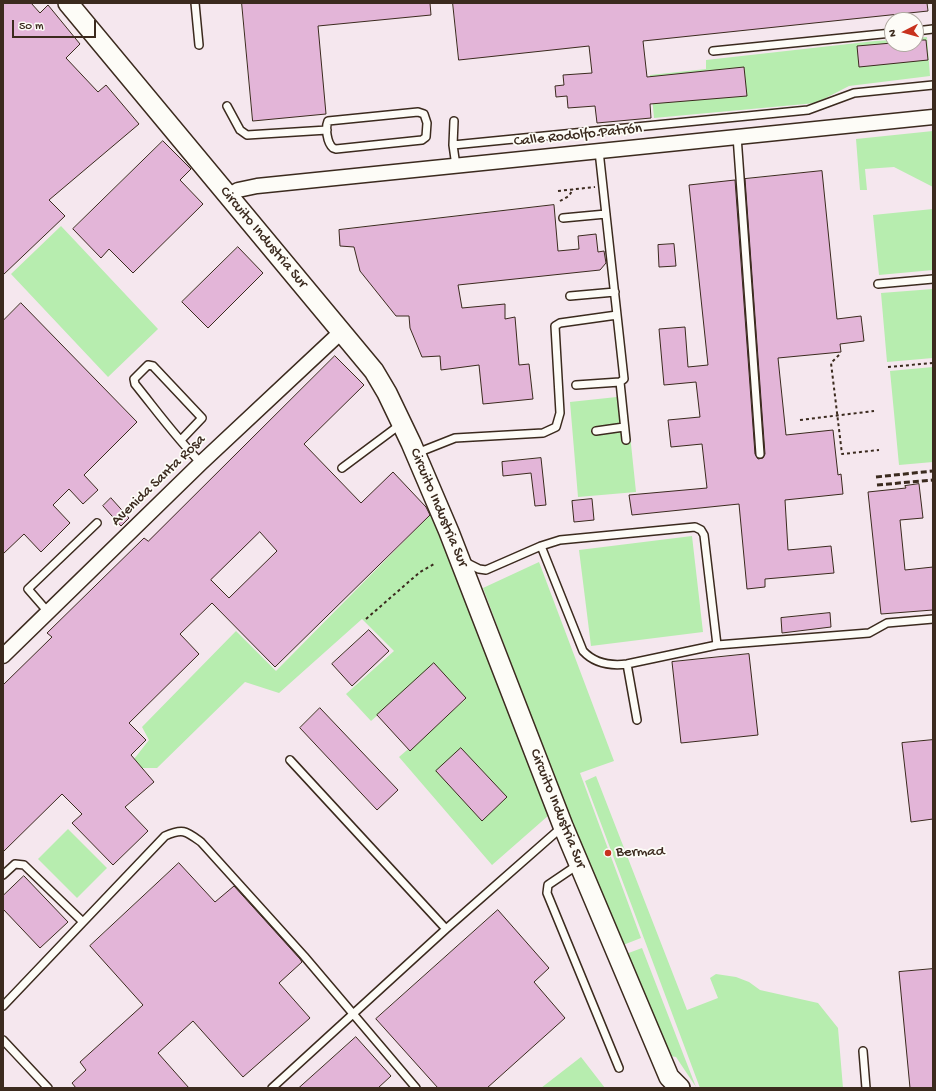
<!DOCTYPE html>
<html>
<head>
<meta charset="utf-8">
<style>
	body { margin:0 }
	#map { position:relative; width:936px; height:1091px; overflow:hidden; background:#fdfcf7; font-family:"Gochi Hand",sans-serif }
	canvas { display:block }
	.frame { position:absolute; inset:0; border:4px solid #3b2a1e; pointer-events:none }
	.north { position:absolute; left:884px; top:12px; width:40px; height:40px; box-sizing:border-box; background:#fdfcf7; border:1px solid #afa8a0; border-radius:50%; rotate:264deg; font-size:11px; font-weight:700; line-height:16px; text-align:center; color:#3b2a1e }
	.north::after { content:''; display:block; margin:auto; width:14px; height:18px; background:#c8321e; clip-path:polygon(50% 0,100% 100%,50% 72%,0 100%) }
	.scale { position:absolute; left:12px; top:20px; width:84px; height:18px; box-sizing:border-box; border:2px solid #3b2a1e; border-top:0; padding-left:5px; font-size:12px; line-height:14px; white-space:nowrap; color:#3b2a1e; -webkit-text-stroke:3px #fdfcf7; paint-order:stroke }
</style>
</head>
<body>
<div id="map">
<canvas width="936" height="1091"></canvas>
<div class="frame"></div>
<div class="north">N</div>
<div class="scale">50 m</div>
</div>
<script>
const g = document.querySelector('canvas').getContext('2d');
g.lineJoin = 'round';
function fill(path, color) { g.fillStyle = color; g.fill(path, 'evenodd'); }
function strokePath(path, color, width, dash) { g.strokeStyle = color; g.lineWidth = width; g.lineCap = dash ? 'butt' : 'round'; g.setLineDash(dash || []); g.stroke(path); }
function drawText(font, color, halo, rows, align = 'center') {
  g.font = font + ' "Gochi Hand",sans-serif'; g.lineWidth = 3.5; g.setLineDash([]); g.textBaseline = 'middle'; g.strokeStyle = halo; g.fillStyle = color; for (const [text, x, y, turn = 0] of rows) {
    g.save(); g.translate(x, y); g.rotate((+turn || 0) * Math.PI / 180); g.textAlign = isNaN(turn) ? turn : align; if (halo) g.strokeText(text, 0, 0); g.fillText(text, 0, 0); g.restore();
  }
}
const built = new Path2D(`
	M3,3H933V1088H3ZM892,20H916V44H892Z`);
const green = new Path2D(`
	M927,37L930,76L849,86L816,103L654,118L650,75L706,69V60L875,41L892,40V44H916V38Z
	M933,131V187L894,167L865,169L867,190H860L856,139Z
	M933,209V270L879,275L873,215Z
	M61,226L158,329L108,377L11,274Z
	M933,289V358L887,362L881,293Z
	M933,367V462L899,465L890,371Z
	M626,396L636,492L578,497L570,402Z
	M431,514L549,815L492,865L399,757L465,700L434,665L371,721L346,694L394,651L362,619L279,693L245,682L157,768H127L149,740L142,727L236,631L276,671Z
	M692,536L703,632L591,646L579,550Z
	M539,562L614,761L580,773L641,938L618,947L483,588Z
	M596,776L687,1010L718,998L710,978L716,974L736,977L749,982L760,990L818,1003L838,1028L843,1088H700L585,781Z
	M68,829L107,868L77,898L38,859Z
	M642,948L696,1087L676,1057L665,1055L626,954Z
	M581,1057L605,1088H541Z`);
const building = new Path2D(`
	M3,3H31L40,13L48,5L80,44L66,58L98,92L106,85L139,124L49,200L65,216L3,275Z
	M242,3H430L431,15L318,26L326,114L253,121Z
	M453,3H927L928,11L643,41L647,77L744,67L747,96L650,104L651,118L597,123L595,106L568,108L567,96L556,97L555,86L564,85L563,75L592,73L589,46L459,60Z
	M916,40H926L928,60L859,67L857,46L892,43L916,44Z
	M163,141L191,169L180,180L203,204L133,273L109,249L101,258L73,229Z
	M822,171L837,319L861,316L864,341L840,344L841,352L778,358L786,435L833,430L838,475L841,474L843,494L785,500L788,550L831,546L834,573L765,579V587L747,589L739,504L632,515L629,495L707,488L702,444L671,447L668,420L700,417L696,382L664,385L659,329L685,327L688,367L708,365L689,185L735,180L755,454L758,459L763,458L765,454L745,179Z
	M554,205L558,251L579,249L578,236L596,234L598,252L604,251L606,263L600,270L458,285L462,308L505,304V319L515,317L519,365L529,364L533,399L483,404L479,365L441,370L440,356L422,357L410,328L409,316H396L360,271L354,247L340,246L339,230Z
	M674,244L676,266L659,267L658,245Z
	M238,247L263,273L208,328L182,302Z
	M21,303L137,422L84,475L98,490L83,504L69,489L53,505L70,523L41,552L24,534L3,554V321Z
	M335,356L364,385L304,444L361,503L393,472L426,507L430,515L275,667L212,603L180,634L199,654L129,723L146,740L131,755L154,782L125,807L148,831L113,865L72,823L82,814L62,794L3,852V685L52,637L47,633L144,538L148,541ZM260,532L277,551L229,598L211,580Z
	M541,458L546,505L535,506L531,473L503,476L502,462Z
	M919,484L923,518L900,520L905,570L933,567V610L881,614L868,492L906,488L905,486Z
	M111,498L129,518L121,526L103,506Z
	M592,499L594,520L574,522L572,501Z
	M830,613L831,627L782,633L781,618Z
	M369,630L389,651L352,686L332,664Z
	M749,654L758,735L681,743L672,662Z
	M434,663L466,698L410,751L377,715Z
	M320,708L398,790L377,810L300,728Z
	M933,740V819L911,822L902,743Z
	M461,748L507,797L482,821L436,771Z
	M179,863L215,902L234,886L300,959L302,962L279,983L310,1018L243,1077L193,1021L158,1053L189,1088H76L72,1083L86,1070L80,1062L143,1005L90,946Z
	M24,876L68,922L40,948L3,909V896Z
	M498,910L549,968L534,982L565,1018L487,1088H438L376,1019Z
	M933,969V1088H910L899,972Z
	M356,1037L391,1076L378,1088H299Z`);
const path = new Path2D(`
	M558,191L595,187
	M560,201L569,196L573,189
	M839,355L831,363L842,454L879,450
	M888,367L933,363
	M800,420L874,411
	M366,619L420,572L434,564`);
const lane = new Path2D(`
	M195,3L199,45
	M916,31L933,29
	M713,51L892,33
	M227,106L240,130L247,135L327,130
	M418,112L424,114L427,123L426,137L422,140L336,149L333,148C327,143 325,128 328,121Z
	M454,121L453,145L456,166
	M737,136L760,454
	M453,145L808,110L854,93L933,85
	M563,218L606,214
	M878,284L933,279
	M570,296L615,292
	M620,382L626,440
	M576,385L620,382L624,379L617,315
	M596,431L624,427
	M181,440L202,418L153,366L148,365L134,379L135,384C156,410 177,439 201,463
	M417,453L455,438L543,433L556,427L560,413L555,326L560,323L617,315L599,151
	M342,468L401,424
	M465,562L479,569L486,570L541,546L560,540L695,527L701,530L704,535L717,645L627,664C611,666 595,664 583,651L541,546
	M48,612L28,589L97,523
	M717,645L869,633L887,623L933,619
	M627,664L637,720
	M290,760L446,929
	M579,864L548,885L547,893L619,1068
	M3,875L15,864L24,865L83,922
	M3,1006L165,836C183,828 186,831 201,842L304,956L416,1088
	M3,1040L48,1088
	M863,1051L866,1088
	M272,1088L446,929L562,827`);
const street = new Path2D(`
	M228,196L238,190L257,186L933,117
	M3,656L201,463L341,332`);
const secondary = new Path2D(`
	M68,3L374,371L387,393L411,443L449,532L563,826L669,1077L680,1088`);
const rail = new Path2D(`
	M876,477L933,471
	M877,485L933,480`);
const markers = [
	[608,853,4,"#c8321e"]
];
const streetNames = [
	["Calle Rodolfo Patrón",578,136,-6],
	["Circuito Industria Sur",263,238,50],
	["Avenida Santa Rosa",159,481,-44],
	["Circuito Industria Sur",438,508,67],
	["Circuito Industria Sur",557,809,68]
];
const poiNames = [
	["Bermad",616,853]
];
fill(built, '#f5e7ee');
fill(green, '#b7edaf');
fill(building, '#e3b5d8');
strokePath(building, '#3b2a1e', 1);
strokePath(lane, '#3b2a1e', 10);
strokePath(street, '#3b2a1e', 17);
strokePath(secondary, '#3b2a1e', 22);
strokePath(path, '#3b2a1e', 2, [3, 3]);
strokePath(lane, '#fdfcf7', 7);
strokePath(street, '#fdfcf7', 14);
strokePath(secondary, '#fdfcf7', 19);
strokePath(rail, '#3b2a1e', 3, [6, 3]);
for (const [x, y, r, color] of markers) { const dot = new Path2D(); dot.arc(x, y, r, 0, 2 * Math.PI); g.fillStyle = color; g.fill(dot); strokePath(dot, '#fdfcf7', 1.5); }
drawText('15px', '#3b2a1e', '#fdfcf7', streetNames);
drawText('15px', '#3b2a1e', '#fdfcf7', poiNames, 'left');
</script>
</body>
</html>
